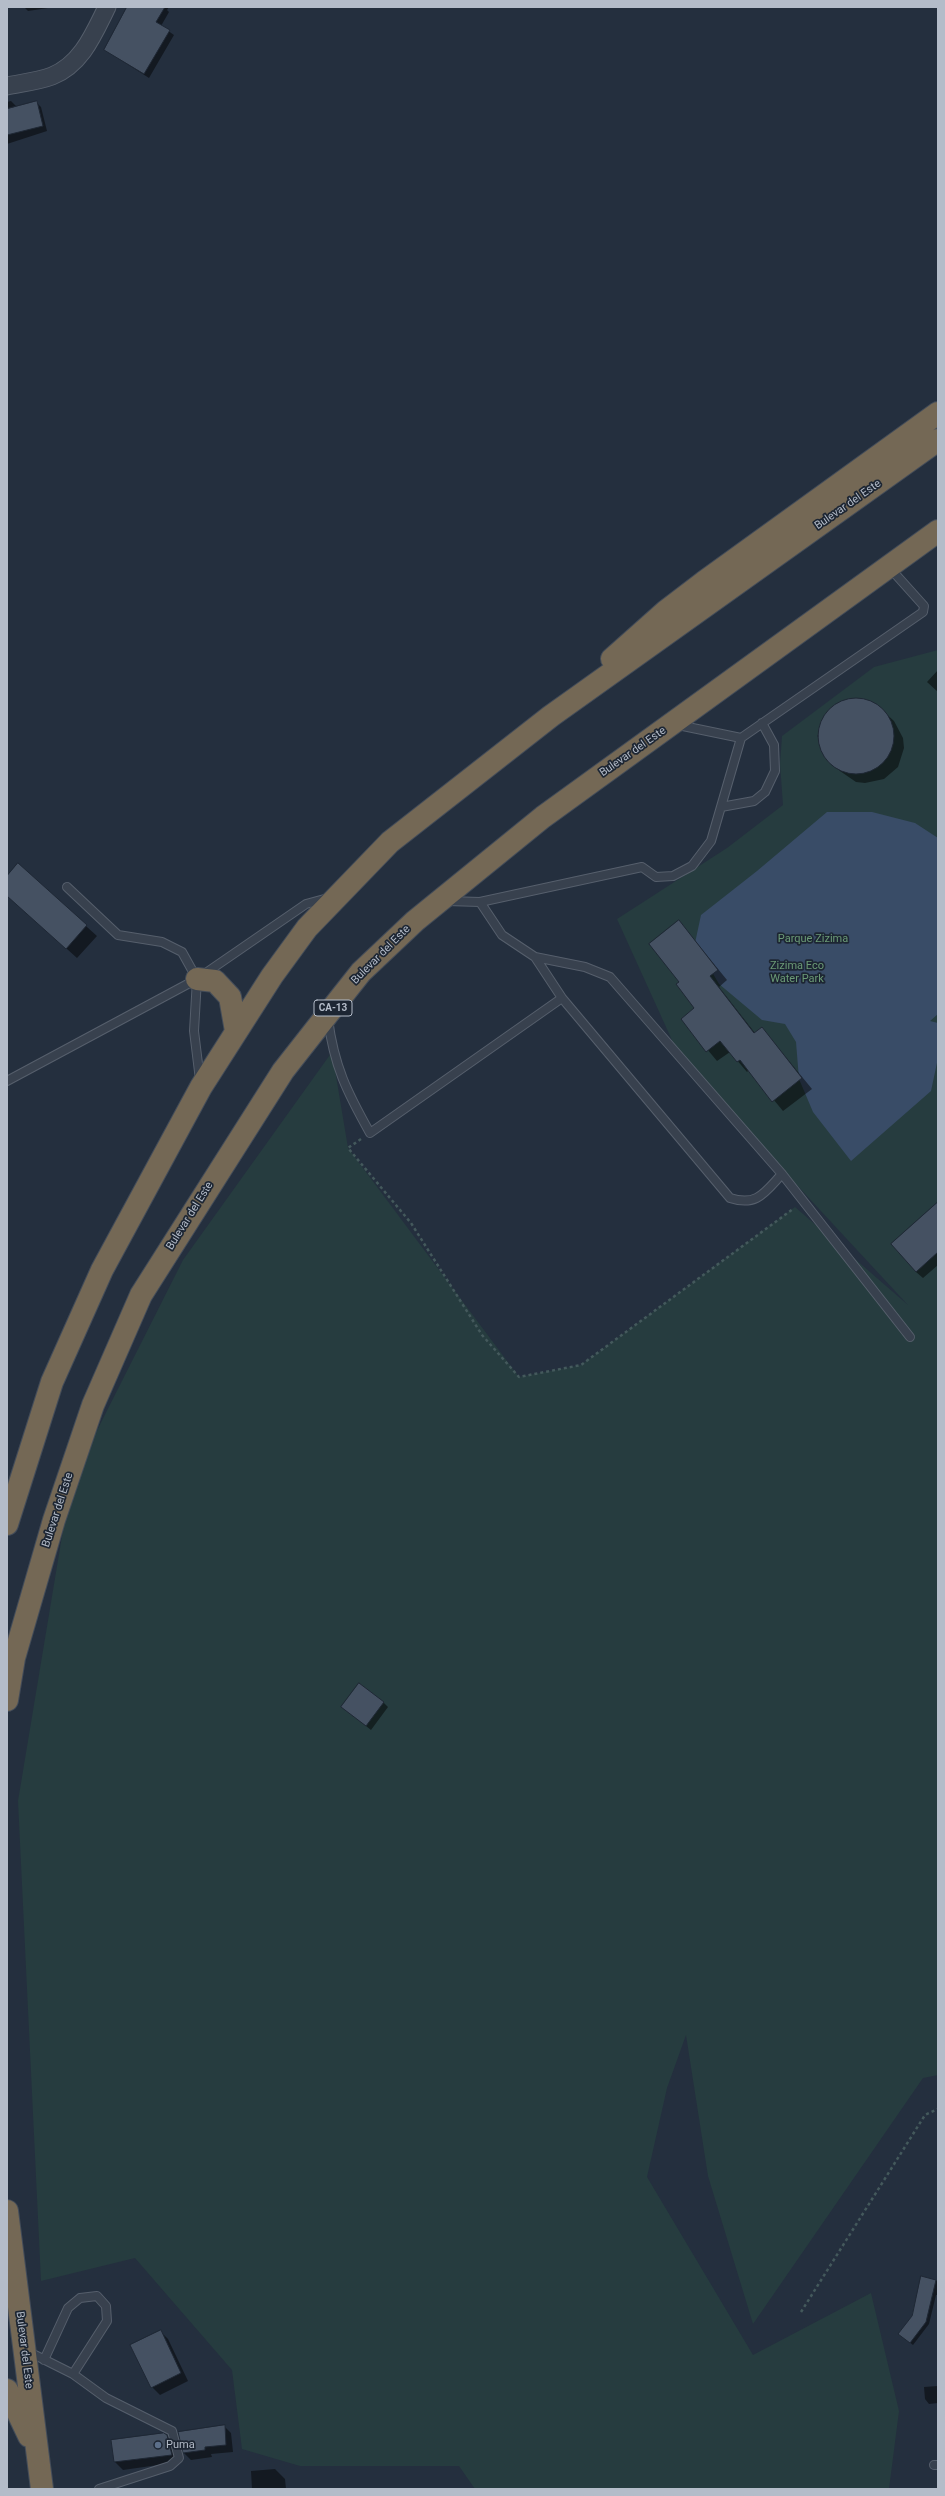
<!DOCTYPE html>
<html>
<head>
<meta charset="utf-8">
<style>
	body { margin:0 }
	#map { position:relative; width:945px; height:2496px; overflow:hidden; background:#242f3e; font-family:Roboto,sans-serif }
	canvas { display:block }
	.frame { position:absolute; inset:0; border:8px solid #b4bcc9; pointer-events:none }
</style>
</head>
<body>
<div id="map">
<canvas width="945" height="2496"></canvas>
<div class="frame"></div>
</div>
<script>
const g = document.querySelector('canvas').getContext('2d');
g.lineJoin = 'round';
function fill(path, color) { g.fillStyle = color; g.fill(path, 'evenodd'); }
function strokePath(path, color, width, dash) { g.strokeStyle = color; g.lineWidth = width; g.lineCap = dash ? 'butt' : 'round'; g.setLineDash(dash || []); g.stroke(path); }
function drawText(font, color, halo, rows, align = 'center') {
  g.font = font + ' Roboto,sans-serif'; g.lineWidth = 3.5; g.setLineDash([]); g.textBaseline = 'middle'; g.strokeStyle = halo; g.fillStyle = color; for (const [text, x, y, turn = 0] of rows) {
    g.save(); g.translate(x, y); g.rotate((+turn || 0) * Math.PI / 180); g.textAlign = isNaN(turn) ? turn : align; if (halo) g.strokeText(text, 0, 0); g.fillText(text, 0, 0); g.restore();
  }
}
const green = new Path2D(`
	M938,650V2075L923,2078L753,2324L708,2176L686,2035L667,2088L647,2177L753,2355L871,2293L899,2411L889,2489H475L459,2466H300L242,2449L232,2370L135,2258L41,2281L18,1801L71,1482L183,1260L332,1052L348,1148L519,1377L581,1365L795,1207L908,1305L681,1060L617,919L727,848L783,805L780,764L782,736L874,667Z`);
const water = new Path2D(`
	M827,812H872L915,823L938,838V1014L930,1021L938,1023V1058L931,1091L851,1161L813,1112L799,1079L796,1042L785,1024L762,1020L719,984L695,943L701,915L757,871Z`);
const shadow = new Path2D(`
	M24,7H48V8L28,11Z
	M129,7H169L167,10L169,12L161,26L174,35L149,78L105,50Z
	M11,101L17,107L36,102L41,107L47,131L7,144V102Z
	M938,670V692L927,682Z
	M858,699L876,705L883,711L894,721L903,738L904,748L898,767L884,779L865,783L856,782L840,771L829,761L820,744L819,734L825,716L839,703Z
	M18,865L97,936L77,958L7,895V878Z
	M679,921L727,980L719,987L755,1033L762,1028L812,1089L783,1111L749,1070L747,1072L730,1052L717,1061L682,1019L696,1008L680,982Z
	M938,1203V1265L923,1278L916,1272Z
	M383,1702L388,1707L371,1730L342,1707Z
	M922,2277L938,2281V2295H936L929,2324L913,2345L903,2337L912,2317Z
	M160,2331L168,2339L188,2381L160,2395L152,2387Z
	M938,2386V2403L929,2404L925,2399L924,2387Z
	M224,2426L231,2433L233,2452L211,2454L212,2457L191,2460L184,2453Z
	M167,2436L175,2444L179,2462L123,2470L115,2462L113,2441Z
	M275,2469L285,2479L286,2489H252L251,2471Z`);
const building = new Path2D(`
	M127,7H165L156,22L170,30L144,74L104,50Z
	M37,101L43,126L7,135V109Z
	M818 736a38 38 0 1 1 76 0a38 38 0 1 1-76 0Z
	M18,863L87,925L66,949L7,896V876Z
	M679,920L718,970L710,976L754,1033L762,1027L802,1078L772,1102L740,1060L737,1062L720,1041L706,1052L681,1019L694,1008L676,984L679,982L649,944Z
	M938,1202V1252L916,1272L891,1244Z
	M359,1683L384,1702L366,1726L341,1707Z
	M921,2276L936,2280L926,2322L910,2343L898,2334L912,2316Z
	M161,2330L181,2373L151,2388L130,2345Z
	M225,2425L226,2445L205,2447V2450L183,2453L178,2432Z
	M164,2433L167,2435L172,2455L114,2462L111,2440Z`);
const path = new Path2D(`
	M361,1139L348,1148L411,1223L482,1335L519,1377L581,1365L793,1209
	M801,2312L925,2115L938,2109`);
const lane = new Path2D(`
	M678,725L741,738
	M721,807L754,801L765,792L775,771L774,745L762,723
	M67,887L118,935L162,942L182,952L197,979L194,1031L200,1080
	M447,901L480,902L502,935L535,957L585,967L610,977L782,1174L910,1337
	M480,902L642,867L656,877L673,876L692,866L711,841L741,738L923,612L924,606L889,567
	M535,957L562,998L730,1198C757,1207 765,1192 782,1174
	M328,1019C334,1066 347,1092 370,1133L562,998
	M7,1081L197,979L306,904L328,898
	M27,2351L73,2374L106,2398L172,2431L179,2458L170,2466L99,2489
	M44,2360L68,2308L80,2298L97,2296L106,2306L107,2321L73,2374
	M934,2465H938`);
const street = new Path2D(`
	M7,86C22,83 39,81 52,76C82,64 94,33 107,7`);
const highway = new Path2D(`
	M612,659L666,611L704,582L938,413
	M197,979L215,981L230,997L236,1031
	M7,1524L52,1382L102,1270L201,1087L272,976L307,928L390,842L551,716L938,440
	M7,1700L14,1658L54,1520L93,1405L141,1295L283,1071L327,1015L361,972L415,921L543,817L938,531
	M7,2211L42,2489
	M7,2390L29,2436`);
const markers = [
	[158,2445,4,"#5c6f8a"]
];
const shields = [
	[333,1008,38]
];
const shieldNames = [
	["CA-13",333,1008]
];
const streetNames = [
	["Bulevar del Este",848,505,-35],
	["Bulevar del Este",633,752,-35],
	["Bulevar del Este",381,955,-45],
	["Bulevar del Este",190,1216,-58],
	["Bulevar del Este",58,1510,-72],
	["Bulevar del Este",24,2350,83]
];
const parkNames = [
	["Parque Zizima",813,939],
	["Zizima Eco",797,966],
	["Water Park",797,979]
];
const poiNames = [
	["Puma",166,2445]
];
fill(green, '#263c3f');
fill(water, '#394c67');
fill(shadow, '#0007');
fill(building, '#455162');
strokePath(building, '#1f2835', 1);
strokePath(lane, '#565f6c', 10);
strokePath(street, '#565f6c', 19);
strokePath(highway, '#434c59', 24);
strokePath(path, '#44595c', 2.5, [3, 3]);
strokePath(lane, '#38414e', 8);
strokePath(street, '#38414e', 17);
strokePath(highway, '#746855', 22);
for (const [x, y, r, color] of markers) { const dot = new Path2D(); dot.arc(x, y, r, 0, 2 * Math.PI); g.fillStyle = color; g.fill(dot); strokePath(dot, '#1d2633', 1.5); }
for (const [x, y, w] of shields) { const box = new Path2D(); box.roundRect(x - w / 2, y - 8, w, 16, 3); g.fillStyle = '#1d2633'; g.fill(box); strokePath(box, '#b4bcc9', 1); }
drawText('bold 10px', '#b4bcc9', null, shieldNames);
drawText('11px', '#b4bcc9', '#1d2633', streetNames);
drawText('11px', '#6b9a76', '#1d2633', parkNames);
drawText('11px', '#b4bcc9', '#1d2633', poiNames, 'left');
</script>
</body>
</html>
